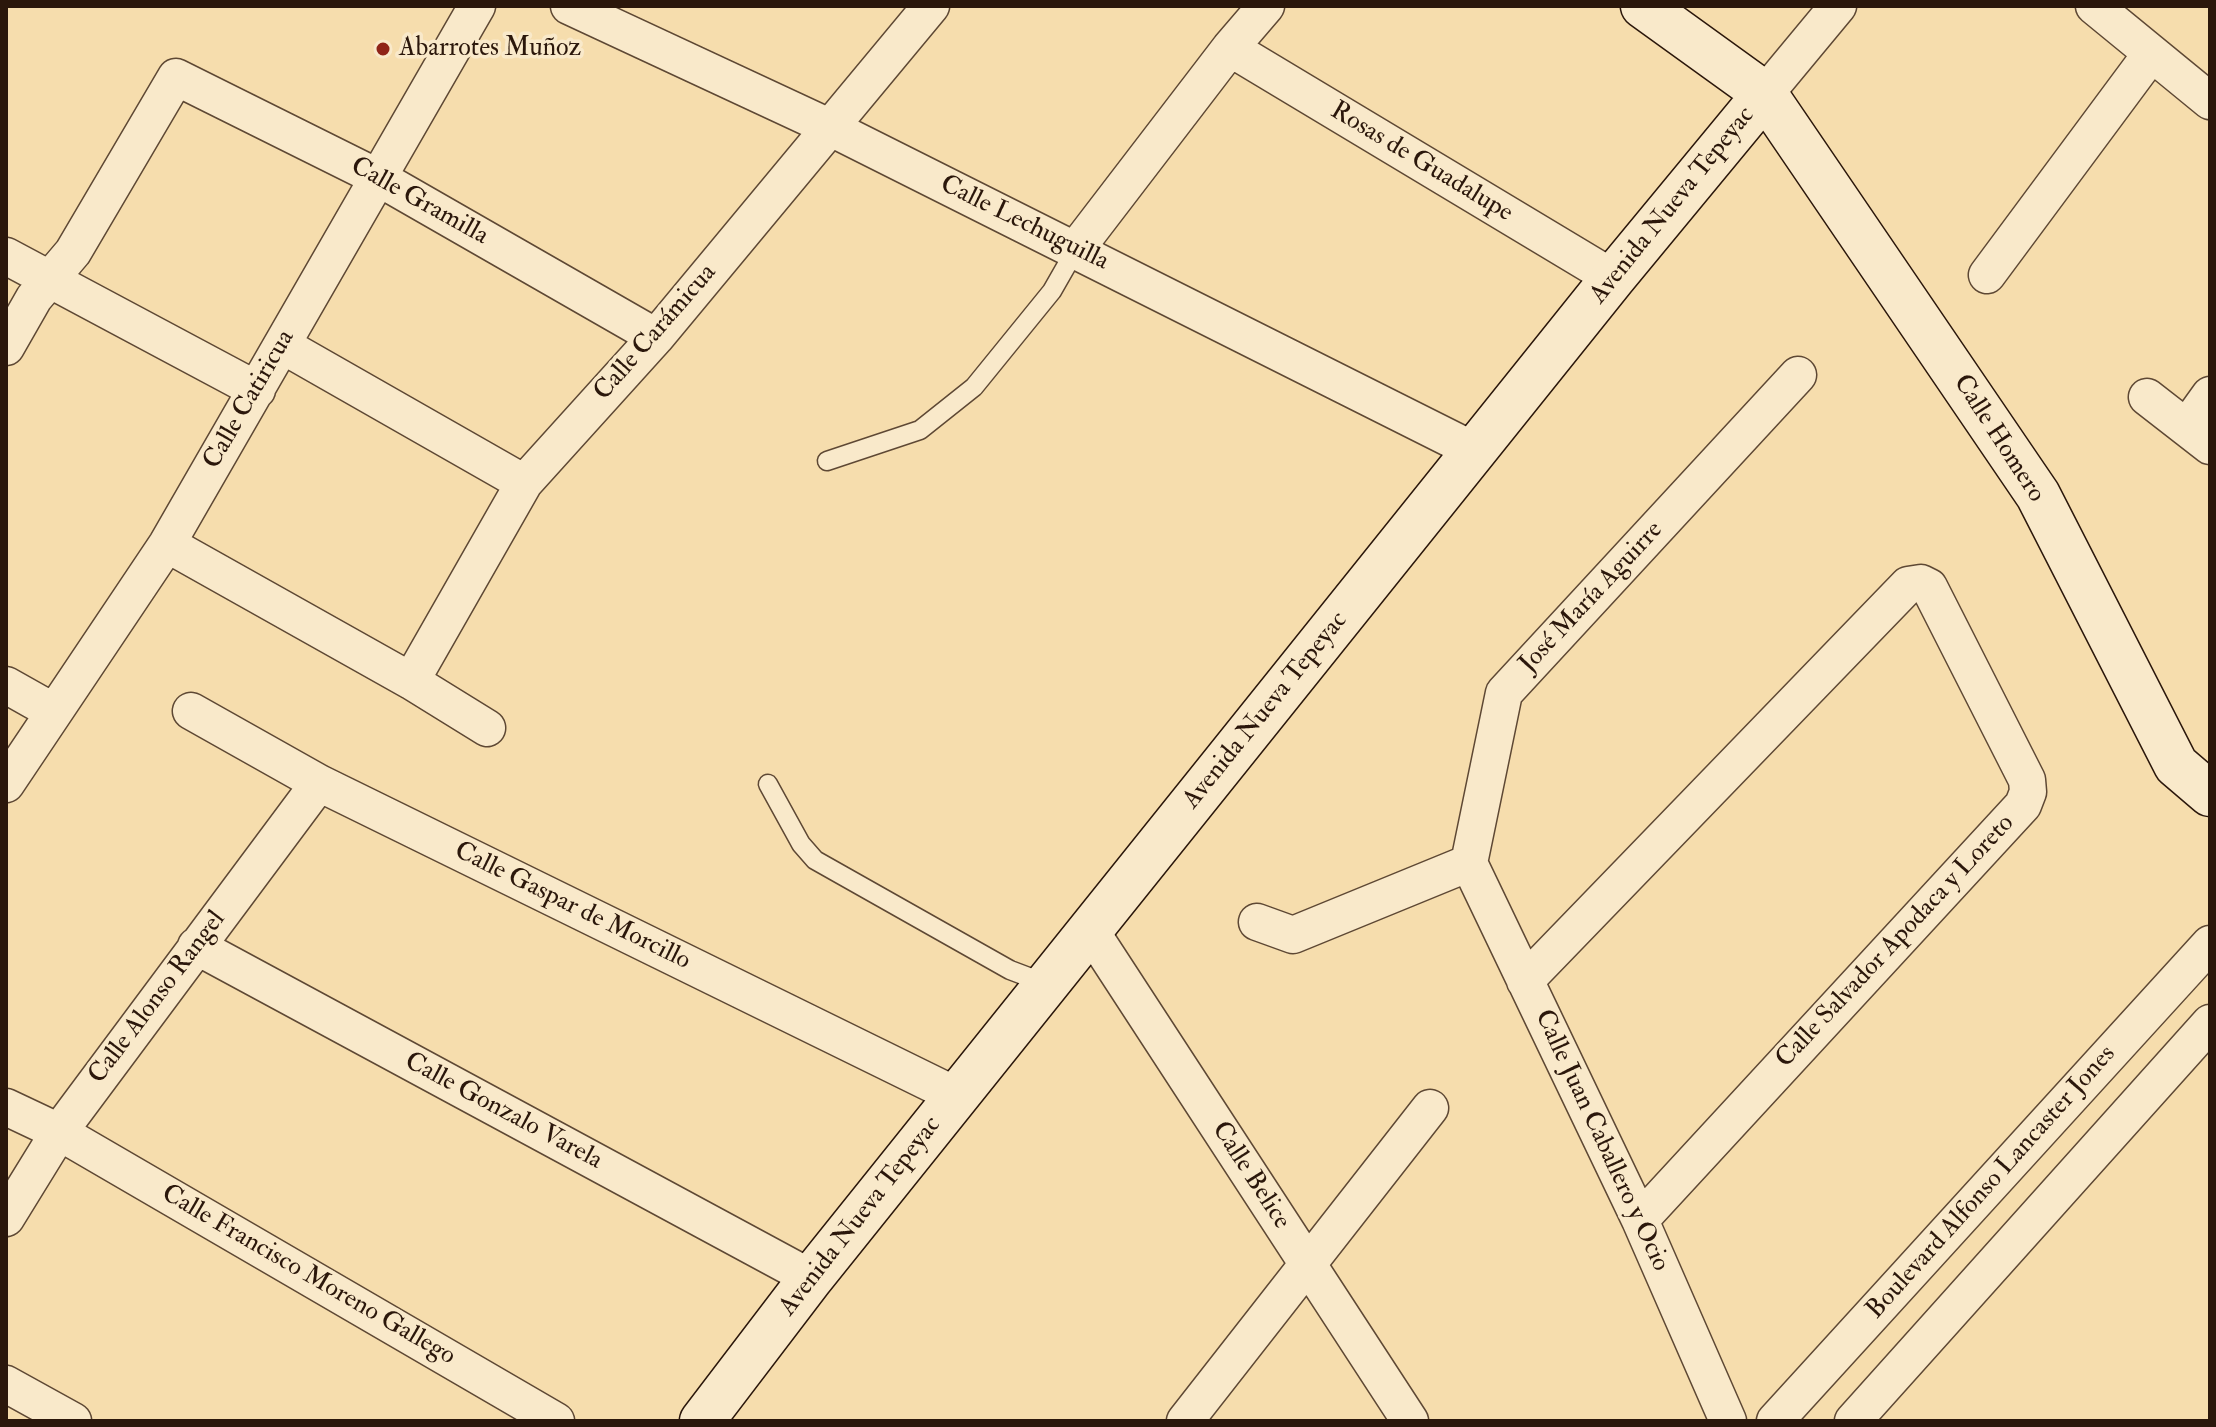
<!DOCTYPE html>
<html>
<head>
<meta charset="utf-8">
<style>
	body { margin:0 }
	#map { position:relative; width:2216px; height:1427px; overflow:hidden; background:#f6ddad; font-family:"IM FELL Double Pica",serif }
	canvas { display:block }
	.frame { position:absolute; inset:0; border:8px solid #2b170b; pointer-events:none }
</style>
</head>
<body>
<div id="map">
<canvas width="2216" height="1427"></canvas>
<div class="frame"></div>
</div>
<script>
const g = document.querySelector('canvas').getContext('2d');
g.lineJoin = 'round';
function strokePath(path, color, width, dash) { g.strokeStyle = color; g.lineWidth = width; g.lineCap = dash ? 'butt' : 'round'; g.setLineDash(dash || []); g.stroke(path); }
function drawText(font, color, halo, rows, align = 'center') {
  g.font = font + ' "IM FELL Double Pica",serif'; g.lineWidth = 7; g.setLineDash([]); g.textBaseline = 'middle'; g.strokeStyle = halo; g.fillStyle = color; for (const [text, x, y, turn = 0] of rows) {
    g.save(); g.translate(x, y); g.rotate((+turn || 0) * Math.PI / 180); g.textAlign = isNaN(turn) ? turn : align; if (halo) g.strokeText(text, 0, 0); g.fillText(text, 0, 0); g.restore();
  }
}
const lane = new Path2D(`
	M827,461L920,430L974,387L1052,291L1076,249
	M768,784L801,844L815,860L1010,970L1047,984`);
const street = new Path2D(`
	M569,6L829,127L1475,451
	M2094,6L2210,101
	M1230,48L1613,278
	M1765,94L1838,6
	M1076,249L1230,48L1266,6
	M6,256L257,390
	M1987,275L2151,54
	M282,345L524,483
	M6,347L34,298L73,252L176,77L377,177L656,337
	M2147,397L2210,446
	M2187,427L2210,395
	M167,544L411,681L487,728
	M411,681L524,483L656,337L931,6
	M6,685L54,712
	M191,711L319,783L957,1096
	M6,784L167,544L477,6
	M1469,863L1640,1220L1728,1421
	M1469,863L1504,693L1798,375
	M1257,922L1293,935L1469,863
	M1090,930L1410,1421
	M196,946L811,1278
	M1525,981L1908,585L1921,583L1929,587L2027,780L2028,792L2023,805L1640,1220
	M6,1107L59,1132L556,1421
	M6,1218L59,1132L319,783
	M6,1384L73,1421
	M1185,1421L1430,1108
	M1775,1421L2210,944
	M1853,1421L2210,1023`);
const secondary = new Path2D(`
	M1643,6L1765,94L2038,495L2176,765L2210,794
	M702,1421L811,1278L1613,278L1765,94`);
const markers = [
	[383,49,8,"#8f2418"]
];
const poiNames = [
	["Abarrotes Muñoz",399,49]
];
const streetNames = [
	["Rosas de Guadalupe",1421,163,31],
	["Calle Gramilla",419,202,29],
	["Avenida Nueva Tepeyac",1673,206,-51],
	["Calle Lechuguilla",1024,224,26],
	["Calle Carámicua",656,333,-49],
	["Calle Catiricua",250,400,-60],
	["Calle Homero",1998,439,57],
	["José María Aguirre",1592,598,-47],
	["Avenida Nueva Tepeyac",1266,711,-51],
	["Calle Gaspar de Morcillo",572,907,26],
	["Calle Salvador Apodaca y Loreto",1896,942,-47],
	["Calle Alonso Rangel",158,998,-53],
	["Calle Gonzalo Varela",503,1112,28],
	["Calle Juan Caballero y Ocio",1601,1141,65],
	["Calle Belice",1250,1176,57],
	["Boulevard Alfonso Lancaster Jones",1992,1183,-48],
	["Avenida Nueva Tepeyac",861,1217,-52],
	["Calle Francisco Moreno Gallego",308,1276,30]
];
strokePath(lane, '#5e4834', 21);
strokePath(street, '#5e4834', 39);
strokePath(secondary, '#2b170b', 47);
strokePath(lane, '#f9e9ca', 18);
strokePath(street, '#f9e9ca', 36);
strokePath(secondary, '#f9e9ca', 44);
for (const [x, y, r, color] of markers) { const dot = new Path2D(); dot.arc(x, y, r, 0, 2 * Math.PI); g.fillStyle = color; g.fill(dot); strokePath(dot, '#f9e9ca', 3); }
drawText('26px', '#2b170b', '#f9e9ca', poiNames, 'left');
drawText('26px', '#2b170b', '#f9e9ca', streetNames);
</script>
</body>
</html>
